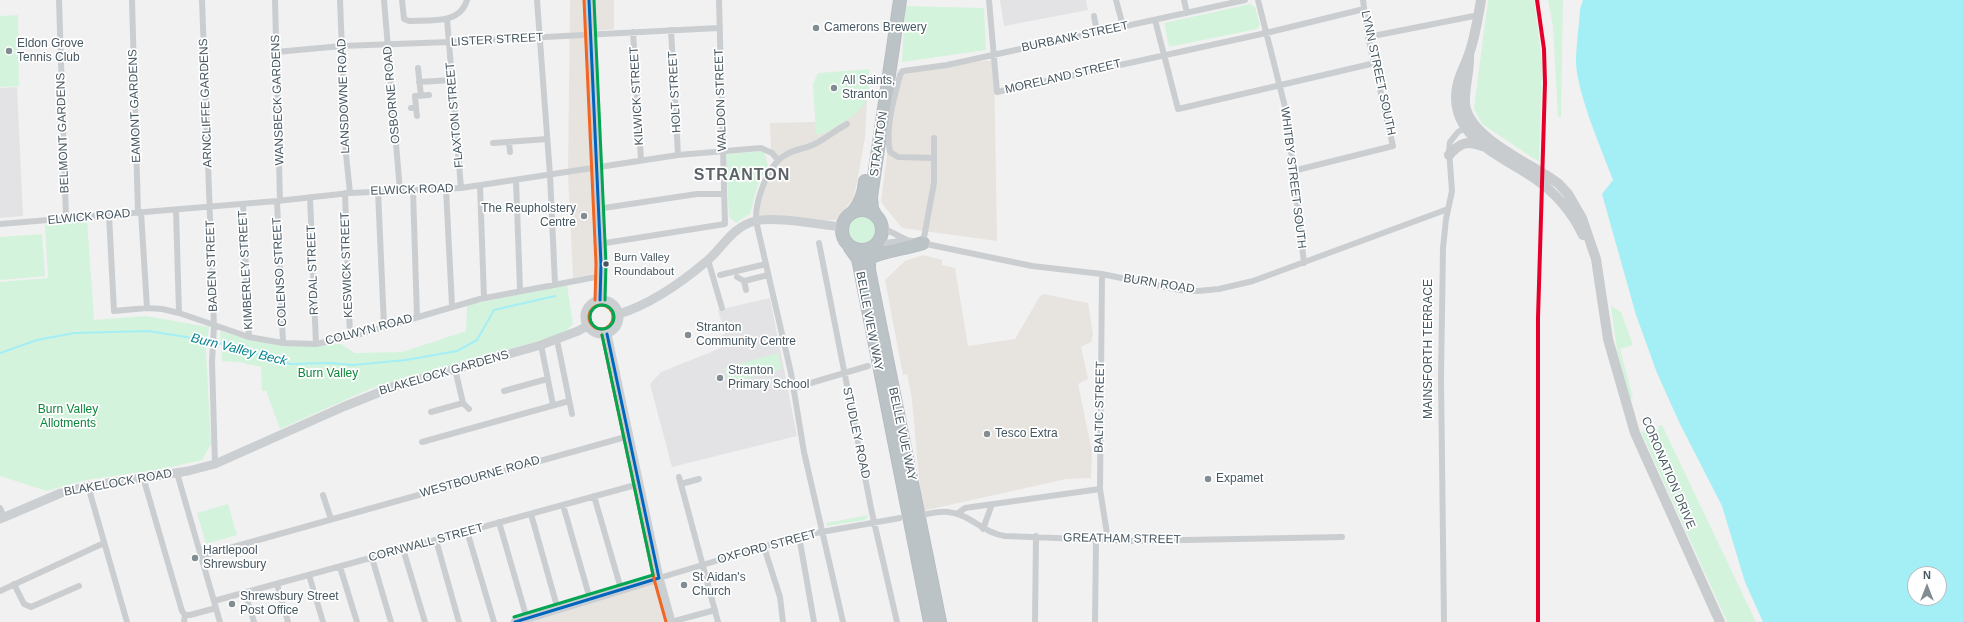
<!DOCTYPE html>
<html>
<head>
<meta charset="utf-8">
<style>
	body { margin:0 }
	#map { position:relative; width:1963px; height:622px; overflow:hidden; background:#f2f1f1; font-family:Helvetica,sans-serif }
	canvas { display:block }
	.north { position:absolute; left:1907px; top:566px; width:40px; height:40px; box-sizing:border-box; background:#fff; border:1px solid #b5bcc0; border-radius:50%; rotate:0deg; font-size:11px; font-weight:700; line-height:16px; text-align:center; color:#465761 }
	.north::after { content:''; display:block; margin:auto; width:14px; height:18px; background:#828d93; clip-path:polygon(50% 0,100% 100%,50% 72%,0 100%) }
</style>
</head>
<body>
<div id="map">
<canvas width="1963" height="622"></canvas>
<div class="north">N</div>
</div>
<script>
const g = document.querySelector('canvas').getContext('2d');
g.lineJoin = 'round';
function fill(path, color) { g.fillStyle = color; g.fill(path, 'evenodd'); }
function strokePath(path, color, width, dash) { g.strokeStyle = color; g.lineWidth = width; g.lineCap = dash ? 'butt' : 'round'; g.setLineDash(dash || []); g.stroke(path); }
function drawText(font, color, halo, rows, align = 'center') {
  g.font = font + ' Helvetica,sans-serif'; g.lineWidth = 3.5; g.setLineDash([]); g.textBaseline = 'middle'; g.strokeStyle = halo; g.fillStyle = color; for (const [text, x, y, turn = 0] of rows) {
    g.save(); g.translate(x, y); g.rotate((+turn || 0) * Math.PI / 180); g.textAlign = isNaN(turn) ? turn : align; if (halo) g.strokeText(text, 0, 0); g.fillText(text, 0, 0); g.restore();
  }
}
const commercial = new Path2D(`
	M570,0H584L596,273L573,278L568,174Z
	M594,0H614V29L595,31Z
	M994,60L997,241L902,228L881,202L898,69Z
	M867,98L865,138L854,198L836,220L756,221L761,195L778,160L771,151L770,123L816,122V134L862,106Z
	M923,255L942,260V265L955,268L968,346L1015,339L1040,296L1044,294L1088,303L1093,334L1091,342L1081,347L1088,379L1078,384L1092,451L1091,478L1066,479L922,511L912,400L907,374L903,375L885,280L905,261Z
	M658,581L669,622H528Z`);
const education = new Path2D(`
	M1000,0H1086L1088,10L1004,26Z
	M17,87L23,216L0,218V88Z
	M770,298L797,436L672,467L650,384L661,372L721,348L718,337L725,334L718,310Z`);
const green = new Path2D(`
	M1488,0H1534L1542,63L1539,162L1482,124L1474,108Z
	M1548,0H1563L1561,117H1558L1553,27Z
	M1250,4L1255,7L1260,25L1257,29L1169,47L1164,23Z
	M905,6L984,8L986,50L902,62Z
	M18,15L19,86L0,87V16Z
	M869,69C869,78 870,89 867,97C864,113 833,129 820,135L816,134L813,84L818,73Z
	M764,151L768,166L758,184L750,214L736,223L729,217L726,154Z
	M848 229a15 15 0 1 1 30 0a15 15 0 1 1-30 0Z
	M87,219L94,320L146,316L209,327L206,351L211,444L202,460L162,469L86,480L47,491L0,476V282L48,278L45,225Z
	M42,234L45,276L0,280V237Z
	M567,285L573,324L563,334L370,389L280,429L266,391H262L261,367L238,362L222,361L220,331L283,346L341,344L355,353L402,352L466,331L467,305Z
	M1611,306L1621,312L1633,345L1620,349L1633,398L1630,399L1617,350Z
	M778,353L782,369L729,383L725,368Z
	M1662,425L1756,622H1727L1723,613L1641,432L1646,430L1647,433L1659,429L1658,426Z
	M228,504L237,535L206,544L197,513Z
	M869,515L865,520L827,526L826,523Z`);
const water = new Path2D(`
	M1583,0H1963V622H1763L1745,582L1722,506L1680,424L1657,373L1636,315L1602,194L1613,180C1601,148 1578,96 1576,63C1576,46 1579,27 1580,9ZM1915,574H1939V598H1915Z`);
const stream = new Path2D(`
	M215,342L290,364L330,363L353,365L406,360L457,351L477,340L494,310L555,296
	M0,353L37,340L74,333L148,331L211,341`);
const street = new Path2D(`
	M59,0L66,218
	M132,0L138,213
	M202,0L214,326L212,362L215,464
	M275,0L280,201
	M340,0L346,154L350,193
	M384,0L400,191
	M402,0L404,19L409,21C429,20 460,25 467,0
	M537,0L550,175L555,284
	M989,0L997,92L1266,33L1364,9
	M1116,0L1123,26
	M1184,0L1187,13
	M1258,0L1287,115L1304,263
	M1094,16L1097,32
	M447,19L461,188
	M1155,20L1178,109L1375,63
	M671,30L678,155
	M633,32L641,160
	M1368,37L1479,15
	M276,52L342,46L449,42L718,28
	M418,68L421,96
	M419,82L452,80
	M411,108H416L415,96L429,95
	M416,108L417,116
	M509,142L510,152
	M493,143L547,139
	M934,158L898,157L890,152C885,127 894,99 900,75L903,71L947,65L1245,0
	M1293,171L1393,146L1368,37L1363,0
	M516,180L520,290
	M480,186L484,298
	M446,189L452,306
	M413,190L417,317
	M378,191L384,326
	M345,193L350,337
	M310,197L316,344
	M277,201L283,343
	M243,204L249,337
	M597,209L697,194H724
	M176,210L179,313
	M141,212L147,308
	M109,215L114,311L147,308L162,309L179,313L249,337L283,343L316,344L350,337L480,299L601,276
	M0,224L277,201L350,193L461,188L678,155L761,148L772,153L778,160
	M881,224L887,230L907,240
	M819,243L872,513L897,622
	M923,243L934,183V138
	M599,244L725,224L719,0
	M878,244L907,240L1032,266L1102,274L1180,290L1198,291L1219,289L1253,281L1448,209
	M708,260L722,308
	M1102,274L1100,489L1108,540
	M720,275L766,264
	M737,277L744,281L746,290
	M744,281L768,275
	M557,340L572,414
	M541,345L553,405
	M455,369L463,403L469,409
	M794,388L868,366
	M504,391L547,379
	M431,412L463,403
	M422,442L569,401
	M177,473L220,622
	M143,477L182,611L185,615L184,622
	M679,477L718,622
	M681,484L699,479
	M88,486L127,622
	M323,495L331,519
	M594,496L621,589
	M563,505L590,599
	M0,508L4,517
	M531,514L558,610
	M957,514L965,508L1100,489
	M918,516C928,514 938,511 948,512C970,514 983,533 1005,536L1133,541L1342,537
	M499,522L527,619
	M983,529L992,504
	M467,531L494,622
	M799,536L814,622
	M436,540L459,622
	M764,547L780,597L783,622
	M403,549L425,622
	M201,556L629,436
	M372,558L391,622
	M340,567L357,622
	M309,575L323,622
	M659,578L799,536L900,518
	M14,584L24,604L31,607L79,586
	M277,584L288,622
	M0,591L104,543
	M245,593L254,622
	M214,601L639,484
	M185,615H190L216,608
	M671,622L715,610
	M843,622L804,452L791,373L756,221C755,202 767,166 784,156C793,149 805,149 815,144C826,138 836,130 847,124
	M1035,622L1036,536
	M1095,622L1096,540
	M1444,622L1441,377L1443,248L1446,219L1452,191L1449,150L1450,142L1458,132L1468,126`);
const secondary = new Path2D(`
	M589,0L601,264L600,300
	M585 317a17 17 0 1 1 34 0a17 17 0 1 1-34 0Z
	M619,314C651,304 681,283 707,261C723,247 732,227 755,221C778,216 818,225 843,227
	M607,334L659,578L671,622
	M0,519L61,493L88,486L188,471L215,464L343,407L395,386L541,345L578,331L587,326
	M515,622L659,578`);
const primary = new Path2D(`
	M1481,0C1478,18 1475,37 1469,54C1464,69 1456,80 1456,97C1456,141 1504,157 1534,178C1556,193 1572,212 1583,235
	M1469,55C1470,71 1464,87 1465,104C1469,139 1533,164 1559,184L1568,194L1582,218L1596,259L1608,339L1635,433L1720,622
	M1449,155C1460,143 1467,140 1482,146`);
const highway = new Path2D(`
	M842 230a20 20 0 1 1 40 0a20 20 0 1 1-40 0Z
	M853,212C861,203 864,193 865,181
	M876,216L872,209L871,197L900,0
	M874,247L869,258V270L940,622
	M850,248L858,259L930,622
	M869,258C887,250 905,249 923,243`);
const bus1 = new Path2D(`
	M589,0L601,264L600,300
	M607,334L659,578
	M515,622L659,578`);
const bus2 = new Path2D(`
	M584,0L596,264L595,300
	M589 317a12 12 0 1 1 24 0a12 12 0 1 1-24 0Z
	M602,335L654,579L666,622`);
const bus3 = new Path2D(`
	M594,0L606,264L605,300
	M590 317a12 12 0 1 1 24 0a12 12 0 1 1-24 0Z
	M514,617L653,575L602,335`);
const rail1 = new Path2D(`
	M1537,0L1544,49L1545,83L1538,318V622`);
const markers = [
	[816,28,4,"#828d93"],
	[9,51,4,"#828d93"],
	[834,88,4,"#828d93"],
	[584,216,4,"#828d93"],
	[606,264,3.5,"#465761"],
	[688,335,4,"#828d93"],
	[720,378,4,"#828d93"],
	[987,434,4,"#828d93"],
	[1208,479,4,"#828d93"],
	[195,558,4,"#828d93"],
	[684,585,4,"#828d93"],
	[232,604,4,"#828d93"]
];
const busNames = [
	["Burn Valley",614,258],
	["Roundabout",614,272]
];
const poiNames = [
	["Camerons Brewery",824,28],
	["Eldon Grove",17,44],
	["Tennis Club",17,58],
	["All Saints,",842,81],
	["Stranton",842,95],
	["The Reupholstery",576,209,"right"],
	["Centre",576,223,"right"],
	["Stranton",696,328],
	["Community Centre",696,342],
	["Stranton",728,371],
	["Primary School",728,385],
	["Tesco Extra",995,434],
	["Expamet",1216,479],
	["Hartlepool",203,551],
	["Shrewsbury",203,565],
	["St Aidan's",692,578],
	["Church",692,592],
	["Shrewsbury Street",240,597],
	["Post Office",240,611]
];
const streetNames = [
	["BURBANK STREET",1075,37,-12],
	["LISTER STREET",497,40,-3],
	["LYNN STREET SOUTH",1378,73,78],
	["MORELAND STREET",1063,77,-13],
	["HOLT STREET",675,92,-93],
	["OSBORNE ROAD",392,95,-95],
	["LANSDOWNE ROAD",344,96,-92],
	["KILWICK STREET",637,96,-93],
	["WANSBECK GARDENS",278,100,-92],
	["WALDON STREET",721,100,-92],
	["ARNCLIFFE GARDENS",206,103,-92],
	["EAMONT GARDENS",135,106,-92],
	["FLAXTON STREET",455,115,-95],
	["BELMONT GARDENS",63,133,-92],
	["STRANTON",879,144,-82],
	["WHITBY STREET SOUTH",1293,178,83],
	["ELWICK ROAD",412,190,-2],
	["ELWICK ROAD",89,217,-5],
	["KESWICK STREET",347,265,-92],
	["BADEN STREET",212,266,-92],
	["KIMBERLEY STREET",246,270,-93],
	["RYDAL STREET",313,270,-92],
	["COLENSO STREET",280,272,-93],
	["BURN ROAD",1159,284,9],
	["BELLE VIEW WAY",869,321,79],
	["COLWYN ROAD",369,330,-15],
	["MAINSFORTH TERRACE",1429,349,-90],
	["BLAKELOCK GARDENS",444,373,-16],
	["BALTIC STREET",1100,407,-89],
	["STUDLEY ROAD",856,433,78],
	["BELLE VUE WAY",902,434,78],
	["CORONATION DRIVE",1668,473,67],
	["WESTBOURNE ROAD",480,477,-16],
	["BLAKELOCK ROAD",118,483,-10],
	["GREATHAM STREET",1122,539,1],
	["CORNWALL STREET",426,543,-15],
	["OXFORD STREET",767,547,-15]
];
const parkNames = [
	["Burn Valley",328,374],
	["Burn Valley",68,410],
	["Allotments",68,424]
];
const waterNames = [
	["Burn Valley Beck",239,350,14]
];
const districtNames = [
	["STRANTON",742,176]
];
fill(commercial, '#e7e4df');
fill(education, '#e3e2e4');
fill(green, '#d4f3dc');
fill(water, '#a4eef5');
strokePath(stream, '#a4eef5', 2);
strokePath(highway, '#b6bdc2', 14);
strokePath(street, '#cbced1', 6);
strokePath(secondary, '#cbcfd2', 9);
strokePath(primary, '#c8cccf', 10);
strokePath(highway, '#bcc3c7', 12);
strokePath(bus1, '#0065bd', 3);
strokePath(bus2, '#f26522', 3);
strokePath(bus3, '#00a651', 3);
strokePath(rail1, '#e4002b', 4);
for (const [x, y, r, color] of markers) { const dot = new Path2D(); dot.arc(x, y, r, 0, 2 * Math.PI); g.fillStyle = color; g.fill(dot); strokePath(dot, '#fff', 1.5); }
drawText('11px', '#465761', '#fff', busNames, 'left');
drawText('12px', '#465761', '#fff', poiNames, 'left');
drawText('12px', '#465761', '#fff', streetNames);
drawText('12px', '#0c863b', '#fff', parkNames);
drawText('italic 13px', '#048390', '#fff', waterNames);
g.letterSpacing = '1px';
drawText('bold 16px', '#5c6267', '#fff', districtNames);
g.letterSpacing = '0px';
</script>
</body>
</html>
